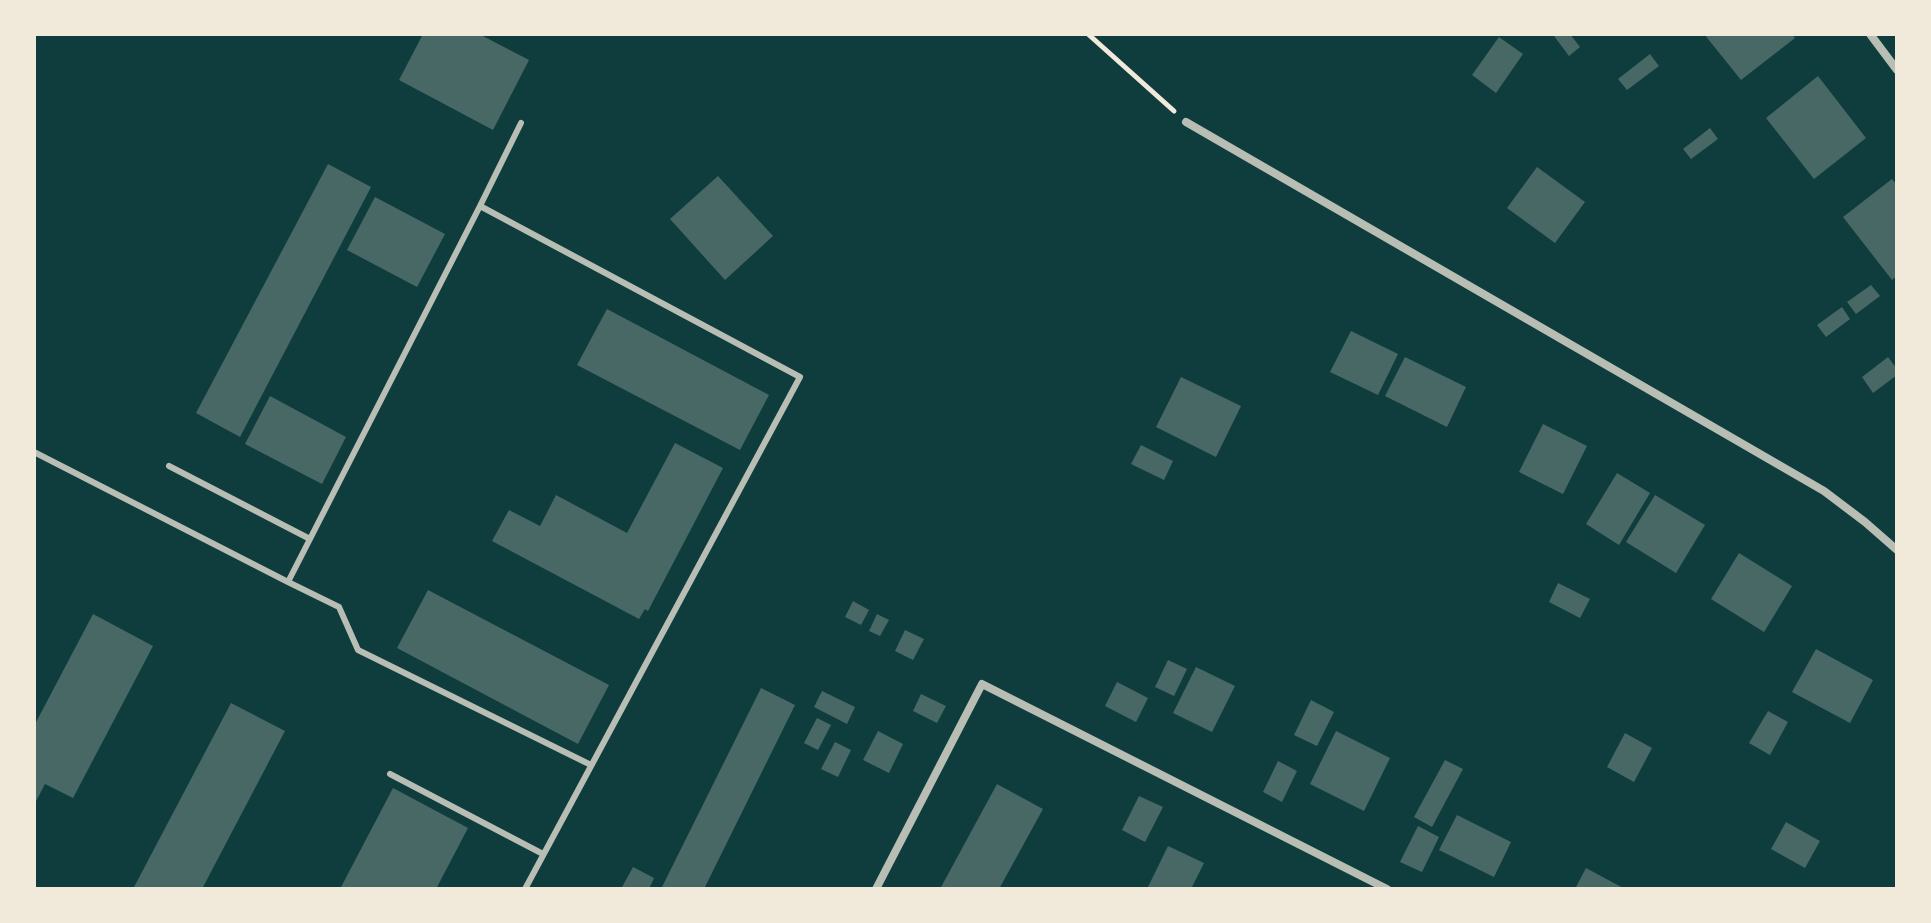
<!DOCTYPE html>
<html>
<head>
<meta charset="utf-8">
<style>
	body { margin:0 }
	#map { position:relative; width:1931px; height:923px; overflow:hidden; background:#0f3d3e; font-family:Inter,sans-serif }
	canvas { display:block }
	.frame { position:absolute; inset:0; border:36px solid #f1e9da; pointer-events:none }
</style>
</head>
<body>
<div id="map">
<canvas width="1931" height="923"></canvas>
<div class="frame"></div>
</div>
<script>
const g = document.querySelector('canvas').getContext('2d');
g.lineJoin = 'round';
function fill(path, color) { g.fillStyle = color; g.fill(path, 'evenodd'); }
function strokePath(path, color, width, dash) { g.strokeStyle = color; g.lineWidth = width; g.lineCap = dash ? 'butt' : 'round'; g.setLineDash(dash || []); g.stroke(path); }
const building = new Path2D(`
	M423,34H479L529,60L493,130L399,80Z
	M1557,34H1570L1580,47L1569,56L1554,36Z
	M1704,34H1792L1795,38L1741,80Z
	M1499,37L1523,54L1496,93L1472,75Z
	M1650,54L1659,66L1627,90L1618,79Z
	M1818,76L1866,138L1814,179L1766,118Z
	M1710,128L1718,139L1691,159L1683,149Z
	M328,164L371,187L240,437L196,413Z
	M1537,167L1585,202L1555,243L1507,208Z
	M718,176L773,236L725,280L670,219Z
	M1892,179L1897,185V276L1892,280L1843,217Z
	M375,197L445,234L417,287L347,250Z
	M1871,285L1880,296L1856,314L1847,302Z
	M1842,307L1850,319L1826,337L1817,325Z
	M607,309L769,395L740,450L577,365Z
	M1351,331L1398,354L1378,395L1330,372Z
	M1405,357L1466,387L1447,427L1385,396Z
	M1888,357L1897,369V375L1873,393L1862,377Z
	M1181,377L1241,406L1216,457L1156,427Z
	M270,396L346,437L322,484L245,444Z
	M1543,424L1587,446L1563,494L1519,472Z
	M675,443L723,468L648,611L645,609L639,619L492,541L509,510L540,526L556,495L627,533Z
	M1141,445L1173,461L1164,480L1131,464Z
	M1617,473L1650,493L1619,545L1586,524Z
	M1655,495L1705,525L1676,573L1626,542Z
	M1739,553L1792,586L1764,632L1711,599Z
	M1558,583L1590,599L1580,618L1549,602Z
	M428,590L609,685L578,744L397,648Z
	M853,601L869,610L861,625L845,617Z
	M93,614L153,646L73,798L45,784L34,805V726Z
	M877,614L889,620L880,636L869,631Z
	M905,630L924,639L913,660L895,651Z
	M1816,649L1873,680L1850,723L1792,692Z
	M1168,660L1187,669L1174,696L1155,687Z
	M1196,667L1235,686L1212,732L1173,713Z
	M1117,682L1148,698L1136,722L1105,706Z
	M761,688L795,705L704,889H661Z
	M822,691L855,707L847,724L814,707Z
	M921,694L946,706L937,723L913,711Z
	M1311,700L1334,712L1317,746L1294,735Z
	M231,703L285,731L202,889H133Z
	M1768,711L1788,722L1770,755L1749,743Z
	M817,718L831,725L818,750L804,743Z
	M878,731L903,744L889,773L863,760Z
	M1336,731L1390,758L1364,811L1310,784Z
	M1625,733L1652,748L1634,782L1607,767Z
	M835,742L851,750L838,777L821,769Z
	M1445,760L1463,769L1432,827L1414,817Z
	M1278,761L1297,771L1282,802L1263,792Z
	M997,784L1043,809L999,889H940Z
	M393,788L468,828L436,889H340Z
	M1139,796L1163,807L1145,842L1122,830Z
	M1457,815L1511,842L1494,877L1439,850Z
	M1786,822L1820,841L1805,868L1771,849Z
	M1418,826L1439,837L1422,872L1400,862Z
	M1168,846L1204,863L1191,889H1147Z
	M633,867L654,878L649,889H621Z
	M1586,868L1625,889H1575Z`);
const path = new Path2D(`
	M1088,34L1174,111`);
const service = new Path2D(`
	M480,206L521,123
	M34,452L288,582
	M169,466L310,539
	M390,774L543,854
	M525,889L800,377L480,206L288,582L339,607L358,650L591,765`);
const minor = new Path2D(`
	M1870,34L1897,70
	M1186,122L1824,491L1865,522L1897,550
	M876,889L982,684L1387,889`);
fill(building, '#486865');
strokePath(path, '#f1e9da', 5);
strokePath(service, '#b8beb3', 6);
strokePath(minor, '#b8beb3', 8);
</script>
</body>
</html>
